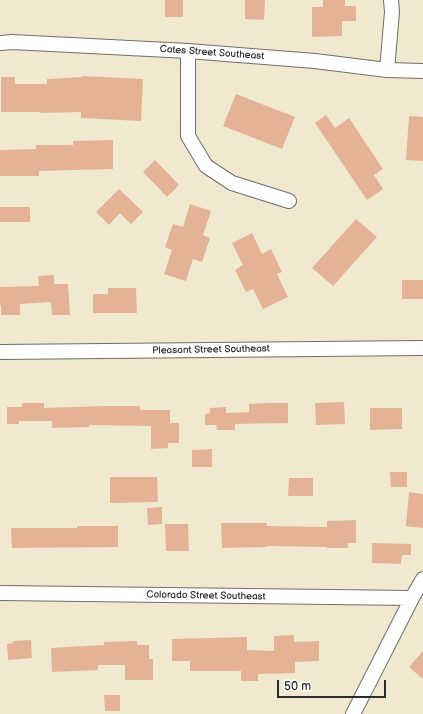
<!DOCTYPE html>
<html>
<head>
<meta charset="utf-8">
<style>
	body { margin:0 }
	#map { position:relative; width:423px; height:714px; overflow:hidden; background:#f0e9d0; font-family:"Balsamiq Sans",sans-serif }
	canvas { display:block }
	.scale { position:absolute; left:277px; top:680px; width:109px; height:18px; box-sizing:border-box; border:2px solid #2b2b2b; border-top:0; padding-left:5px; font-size:12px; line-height:14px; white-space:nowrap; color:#2b2b2b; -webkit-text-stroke:3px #fff; paint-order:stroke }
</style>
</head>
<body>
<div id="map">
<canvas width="423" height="714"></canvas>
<div class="scale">50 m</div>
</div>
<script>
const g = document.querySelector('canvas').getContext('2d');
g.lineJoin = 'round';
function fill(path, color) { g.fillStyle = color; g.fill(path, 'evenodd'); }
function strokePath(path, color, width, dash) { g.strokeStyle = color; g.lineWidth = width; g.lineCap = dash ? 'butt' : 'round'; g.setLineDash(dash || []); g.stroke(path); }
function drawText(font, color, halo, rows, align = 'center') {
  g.font = font + ' "Balsamiq Sans",sans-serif'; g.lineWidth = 3.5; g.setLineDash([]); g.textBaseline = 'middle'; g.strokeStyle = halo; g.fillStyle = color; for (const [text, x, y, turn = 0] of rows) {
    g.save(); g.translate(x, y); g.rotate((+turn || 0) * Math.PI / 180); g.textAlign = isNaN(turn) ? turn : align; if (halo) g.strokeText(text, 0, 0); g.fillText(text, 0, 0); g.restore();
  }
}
const building = new Path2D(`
	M165,0H183V17H165Z
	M245,0H265L264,20L245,19Z
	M323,0H345V6H356V21H342V36L312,37V7H323Z
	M83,76L143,79L141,121L81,118V112L40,113V112H1V77H15V84H47V79L82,77Z
	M236,94L295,117L282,149L223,126Z
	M326,115L335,128L349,118L383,169L374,175L383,189L367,200L315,123Z
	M409,116L423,117V161L406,160Z
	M113,140V169L39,171V176H0V150L36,149V145H73V141Z
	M155,160L179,185L167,197L143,172Z
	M119,189L143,212L131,224L120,213L109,225L96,212Z
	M190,204L211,211L203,235L210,238L202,262L193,259L186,281L164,274L172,250L165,247L173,224L183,227Z
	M0,207H30V222H0Z
	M356,219L377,237L333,286L312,268Z
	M252,233L262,254L271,249L282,272L277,274L288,297L263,309L253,289L246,292L235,270L243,265L232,243Z
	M54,275V284H68L70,315H52L51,302L20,304V315H1V305H0V287L39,286L38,276Z
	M402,280H423V299H402Z
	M108,288H136L137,313H93V294H108Z
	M344,402L345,424L316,425L315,403Z
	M22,403H44V408L104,406H140V410H170V423H179V443H168V448L151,449V426L89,425V427L52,428V421H19V424H7V407H22Z
	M267,403H288V423L235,424V430H217L216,425H205V414L210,413V408L226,407V413L249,412V404Z
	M370,408H402V429L370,430Z
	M212,449V467H192V450Z
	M390,472H407V487H391Z
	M110,477H157L158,502L110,503Z
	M289,478H313V496H288Z
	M409,492L423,494V528L406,526Z
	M162,507V524L148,525L147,508Z
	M356,520V543H348V548H327V547L267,546V547L222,548L221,523H267V526L327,527V521Z
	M165,524H188L189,551H166Z
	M77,526H118V547L12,548L11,528H77Z
	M372,543L411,544V555H402L401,564L372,563Z
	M294,635V642L319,641V661L295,662V673L258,674V681H241V671H190V661H172V639L247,637V650L274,651V636Z
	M31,640L32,658L8,660L7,644L13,643V641Z
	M137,641V645H149V659H153V680H125V665H98V670L52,672L51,648L104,645V642Z
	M423,651V679L409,667Z
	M104,695H120V711H105Z`);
const minor = new Path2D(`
	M0,43L12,42L188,51L315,61L387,70L423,71
	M188,51V136L206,166L232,183L289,201
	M387,70L392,12L391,0
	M0,352L423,348
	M0,593L412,598
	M353,714L412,598L423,579`);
const streetNames = [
	["Cates Street Southeast",212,53,4],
	["Pleasant Street Southeast",211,350,-1],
	["Colorado Street Southeast",206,596,1]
];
fill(building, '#e4b396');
strokePath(minor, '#706e65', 16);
strokePath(minor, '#fff', 14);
drawText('10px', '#2b2b2b', '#fff', streetNames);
</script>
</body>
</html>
